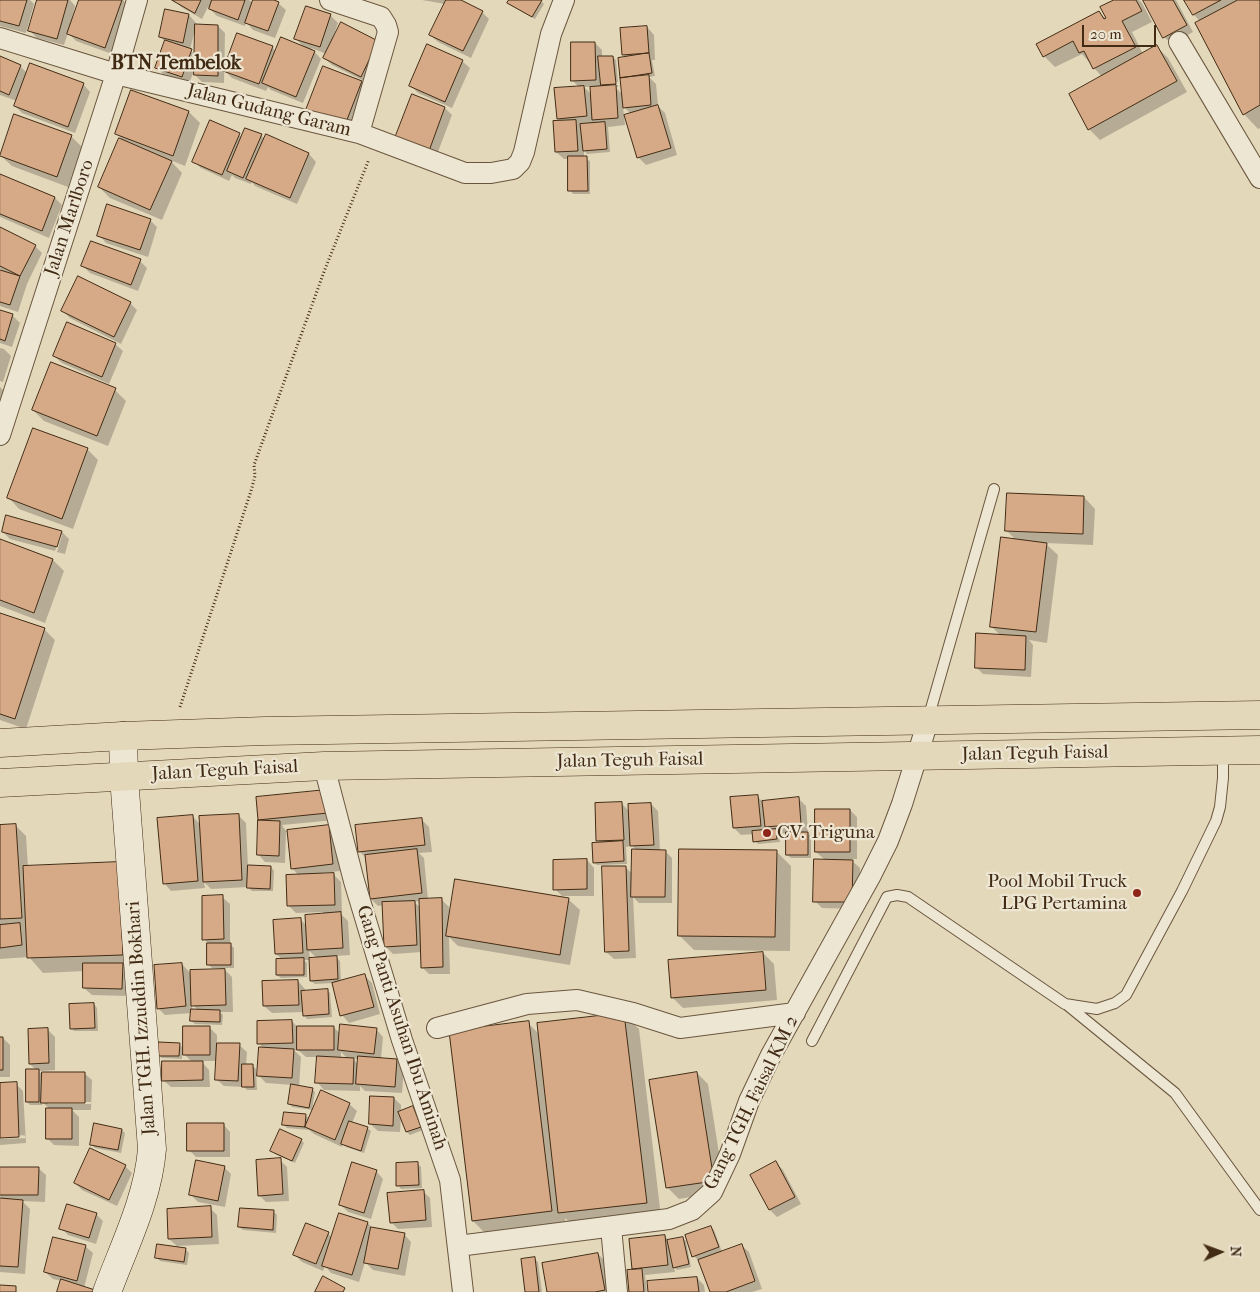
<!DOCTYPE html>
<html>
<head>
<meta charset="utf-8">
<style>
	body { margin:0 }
	#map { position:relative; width:1260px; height:1292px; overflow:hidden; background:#e4d8bb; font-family:"IM FELL French Canon",serif }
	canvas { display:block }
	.north { position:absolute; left:1195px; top:1227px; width:50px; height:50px; -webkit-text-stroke:4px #ede6d3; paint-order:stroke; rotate:88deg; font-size:14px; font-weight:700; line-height:20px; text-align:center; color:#422b14 }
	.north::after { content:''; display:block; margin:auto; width:18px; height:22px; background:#422b14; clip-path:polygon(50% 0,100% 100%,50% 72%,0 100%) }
	.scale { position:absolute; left:1082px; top:25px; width:74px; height:22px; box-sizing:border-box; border:2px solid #422b14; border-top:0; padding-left:6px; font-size:15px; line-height:18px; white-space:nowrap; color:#422b14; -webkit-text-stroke:4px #ede6d3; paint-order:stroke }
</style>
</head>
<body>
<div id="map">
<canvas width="1260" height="1292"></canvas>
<div class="north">N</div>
<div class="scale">20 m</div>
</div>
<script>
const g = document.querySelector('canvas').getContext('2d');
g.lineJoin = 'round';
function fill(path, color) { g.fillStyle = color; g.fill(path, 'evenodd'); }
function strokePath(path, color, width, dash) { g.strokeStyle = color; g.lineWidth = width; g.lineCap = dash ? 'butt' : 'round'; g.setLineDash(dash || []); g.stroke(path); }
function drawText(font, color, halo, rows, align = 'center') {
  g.font = font + ' "IM FELL French Canon",serif'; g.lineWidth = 4.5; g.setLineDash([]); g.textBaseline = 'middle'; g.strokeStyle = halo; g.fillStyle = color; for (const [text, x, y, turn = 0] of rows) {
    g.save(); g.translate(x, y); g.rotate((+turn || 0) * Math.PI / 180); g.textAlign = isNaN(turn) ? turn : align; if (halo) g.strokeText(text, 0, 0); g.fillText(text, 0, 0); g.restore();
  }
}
const shadow = new Path2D(`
	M0,0H30L34,4L26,33L0,26Z
	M38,0H70L75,6L72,18L74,19L81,0H123L129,6L112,54L76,41L68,33L64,45L37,38L30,31Z
	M174,0H249L253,3L254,0H270L278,3L286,10L275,38L253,30L246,22L245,26L217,16L208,7L202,19L181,7Z
	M422,0H458L482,12L489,19L471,58L438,42L430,35L445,4Z
	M510,0H540L544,4L535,19L512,6L509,3Z
	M1116,0H1139L1142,3L1152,22L1132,32L1143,54L1157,47L1168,58L1187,92L1100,140L1089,129L1102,77L1082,54L1055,67L1044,56L1099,12L1109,22Z
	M1144,0H1176L1193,32L1172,44L1164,37Z
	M1186,0H1260V128L1258,129L1244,114L1200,21L1194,15Z
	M189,15L196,23L195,26H218L225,33L224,83L202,82L195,75V68L189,84L164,75L157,68L166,42L160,37ZM195,29H196L195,55L190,50Z
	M330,15L338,23L333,37L377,42L368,83L332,65L325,58L327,54L311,48L321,59L303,103L271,90L268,87L266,91L232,78L225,71L272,47L276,52L306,49L296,39Z
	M647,27L654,35L655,60H652L655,76L649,77L656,84L658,106L665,113L677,155L646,165L638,157L631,114L623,106L625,125L608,127L610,152L587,154L584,150V158L590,161V194H573L570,190L569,159H564L556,152L562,122L558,119L579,87L572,80L595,43L602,50V57H613L616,60L618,82L603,84V86L618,85V87H615L623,95L619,59L626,58L623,54ZM584,87H591L592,95Z
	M0,58L20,66L27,73L83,84L90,92L75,133L22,113L15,106L17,101L0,95Z
	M462,61L470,68L452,108L418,93L411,86Z
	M361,82L369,90L352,131L307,109Z
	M132,91L189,112L200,123L185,166L170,160L182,173L162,220L110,198L99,187L121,138L117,134Z
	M445,108L452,115L436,157L404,145Z
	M239,135L242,137L261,135L265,140L267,136L309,154L316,162L297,204L255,186L252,182L251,184L235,178L232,175L229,181L201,168L193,161Z
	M71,136L82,147L68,187L12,166L0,155Z
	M0,175L55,198L62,205L49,238L0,217Z
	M150,220L157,227L148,257L106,243L99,235Z
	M0,229L35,246L42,253L27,284L18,312L0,306V271L2,270L0,269Z
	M140,261L147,268L138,291L90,273L83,266Z
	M130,303L137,310L121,344L70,318L63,311Z
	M0,311L12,315L20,323L12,347L0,343Z
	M115,344L123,351L109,384L62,363L54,356Z
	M0,348L4,349L11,356L3,382L0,381Z
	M0,387L5,392L0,404Z
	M115,390L126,401L108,446L44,421L33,410Z
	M87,449L98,460L73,529L19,509L8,497Z
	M1084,497L1095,509L1093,545L1045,543L1058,555L1047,643L1029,640L1033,645L1031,677L983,674L976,667L1001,636L991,626L1016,540L1007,531Z
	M3,532H62L69,539L65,554L57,552L62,535H60L55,551L10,539Z
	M0,540L53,560L64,571L45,623L0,606Z
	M0,615L44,629L55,640L26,729L0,720Z
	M325,791L335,820L282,825L286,831L329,827L336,834L340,871L322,873V875H334L341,882L342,912H339L348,921L350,955L335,956L340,961L341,982L365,976L372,983L380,1014L349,1023L342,1015L333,983L315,984L311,981L310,960H304L307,963V977L281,978L277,975L283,960L276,954L301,920L307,926L323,915V912L296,913L289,906L299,876L292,868L288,832H286L285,863L265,862L258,854L259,820L257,798ZM309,951L317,958L310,959Z
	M757,796L763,802L799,799L806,806L808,831H806L811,837V858H791L787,855V833L779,834L780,842L758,844L755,841L754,834L741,835L734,828Z
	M622,804L630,812L651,804L658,811L660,851H665L672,858V903H639L633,897L636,958L614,959L606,952L625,867L633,874L637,850L631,845V846L626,847L627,864L597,865L594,862L601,844L598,840Z
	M850,810L857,817V859H850L860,868L859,909L822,908L815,901L825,860L816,852Z
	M238,815L246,823L248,867H271L274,871L273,891H252L248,887L211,889L204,882L205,888L171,891L164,883L193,817L201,825Z
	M422,820L429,827L432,852L419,853L424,858L428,900L441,899L449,907V918L568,899L580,910L570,965L458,946L449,937L450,974H429L422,967V952L393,954L385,946L383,905L378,906L371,899L367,859L359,851ZM420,901L421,908L414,902Z
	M15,825L26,836L28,867L119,863L129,996L92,995L84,988L85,971L43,973L29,957L0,959V826Z
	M776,851L791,866L790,951L694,950L679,935Z
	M587,860L594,868V896H562L555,889Z
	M222,897L230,904V944L234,948V968H212L208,964L209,944L204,939Z
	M763,953L774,964L777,1000L683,1008L672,997Z
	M182,964L191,974L223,970V968L232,977L233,1012H220L223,1015L222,1025L195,1024L191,1021L192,1013L165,1015L158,1008ZM192,1004L198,1010H192Z
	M298,981L305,989V992L327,990L330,993L332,1017L307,1019L304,1015V1012L272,1013L264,1006Z
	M94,1004L97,1008L98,1031H74L71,1028Z
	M624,1015L639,1029L661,1217L574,1227L565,1218L566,1226L488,1236L473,1221L450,1032L528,1023L539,1034Z
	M292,1021L298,1028L333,1027L341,1034L376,1029L383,1037L381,1059L396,1060L404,1067L402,1093L365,1091L360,1086V1091L324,1090L317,1082L318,1057H306L298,1050H294L301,1057L299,1087L312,1089L315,1092L312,1110L292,1107L289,1103L293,1085L266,1083L259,1076L263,1048L259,1043ZM341,1052L348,1059H341ZM352,1058L359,1059V1065Z
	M209,1027L217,1035V1044L239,1045L247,1052L246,1066H253L256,1069L257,1090H247L244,1087L224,1086L216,1079L217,1061H201L209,1070L210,1087H171L163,1080L193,1063L184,1054Z
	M47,1029L55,1037V1070L40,1071V1073H84L92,1080L91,1110H72L79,1117V1146L54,1145L47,1138L50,1109L42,1102V1105H30L27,1102L36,1070L30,1064ZM48,1102H91V1104H48Z
	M0,1038H3L10,1045V1077H0Z
	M179,1044L182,1047V1059L162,1058L159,1055Z
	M697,1073L708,1084L725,1191L679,1199L668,1188Z
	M0,1084H16L23,1091L26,1143L0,1145V1139L26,1138V1135L0,1136Z
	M394,1098L401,1105V1112L413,1108L416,1111L423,1130L410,1135L407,1132L401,1115L400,1132L378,1131L370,1124Z
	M349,1104L357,1111L352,1123L367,1128L371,1131L364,1153L346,1147L343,1144L342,1147L314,1134L309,1130L287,1128L284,1125L306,1116L310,1119Z
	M223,1124L230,1132V1157H196L189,1150Z
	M122,1130L125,1133L121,1153L95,1148L92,1145Z
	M301,1140L304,1143L295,1163L275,1154L272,1151Z
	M280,1160L287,1167L289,1201L266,1202L259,1195Z
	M776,1162L783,1170L801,1204L777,1217L770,1210L752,1175Z
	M418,1164L421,1167L422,1188L401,1189L398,1185Z
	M125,1166L132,1173L117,1206L82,1190L75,1183Z
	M224,1167L231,1174L225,1207L198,1202L190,1194Z
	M0,1168H38L46,1175L45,1202L22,1201L30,1209L25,1274L0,1272V1199L3,1200L0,1196Z
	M376,1171L383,1179L371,1219L348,1212L341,1205Z
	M423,1191L430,1198L432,1227L398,1229L391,1222Z
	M210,1208L217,1215L219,1244L177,1246L169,1239Z
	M274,1212L277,1215L276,1233L243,1230L239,1227Z
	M96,1214L103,1221L96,1244L68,1235L61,1228Z
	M340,1214L368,1223L373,1229L404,1234L411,1242L405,1276L373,1270L365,1262L359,1282L331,1273L325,1266L323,1271L302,1262L295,1255L328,1233L332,1238Z
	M711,1227L714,1230L722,1252L741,1245L749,1252L762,1289L752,1292H711L699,1259H697L694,1256Z
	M665,1236L669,1241L682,1238L686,1241L691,1267L677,1270L674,1267L675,1272L645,1275L647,1292H631L635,1271L633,1268Z
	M85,1246L93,1253L84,1288L59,1292L62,1281L53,1279L45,1272Z
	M185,1249L189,1253L187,1265L160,1261L157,1258Z
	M598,1254L605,1261L610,1292H548Z
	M535,1259L538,1262L542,1292H526Z
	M697,1278L704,1285L705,1292H649Z`);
const building = new Path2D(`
	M0,0H27L19,26L0,21Z
	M37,0H68L57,39L28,31Z
	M79,0H122L105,48L67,34Z
	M172,0H201L195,13Z
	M212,0H245L238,20L209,9Z
	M253,0H274L279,2L268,31L245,23Z
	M446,0H461L483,11L463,51L429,35Z
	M509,0H542L532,17L507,3Z
	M1114,0H1136L1142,11L1122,21L1136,47L1093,69L1084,51L1079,53L1073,41L1043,57L1036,44L1099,11L1104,19L1106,18L1100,7Z
	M1143,0H1173L1187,25L1163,38Z
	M1184,0H1221L1193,15Z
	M1238,0H1260V105L1243,115L1195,23Z
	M306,6L331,14L320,47L294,39Z
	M165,9L189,14L183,43L159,37Z
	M341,22L378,41L361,77L323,58Z
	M195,24L218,25V76L194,75Z
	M647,26L649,53L622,55L620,28Z
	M237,33L273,46L259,84L223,71Z
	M281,37L315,51L296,97L262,83Z
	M165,40L192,49L182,77L155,68Z
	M571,42H595L596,80L571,81Z
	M427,44L463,60L445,102L409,86Z
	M1157,45L1177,81L1088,130L1069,94Z
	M649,53L652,73L620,78L618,58Z
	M0,56L21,65L9,95L0,91Z
	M598,56H613L616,84L601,85Z
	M30,63L84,83L68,127L14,106Z
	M323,66L362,81L345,125L306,110Z
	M649,75L651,105L623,108L620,78Z
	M616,85L618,118L592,120L590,87Z
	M584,86L587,116L557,119L554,88Z
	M131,90L189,111L173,156L115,134Z
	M412,94L445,107L429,151L395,138Z
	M658,105L671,148L637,158L624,115Z
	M14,114L72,135L57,177L0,156Z
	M210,120L240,133L222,175L192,162Z
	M576,120L578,151L555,152L553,121Z
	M605,122L607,149L583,151L580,124Z
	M245,128L262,134L243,178L227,171Z
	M266,134L309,153L290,198L246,179Z
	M119,138L172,161L150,210L98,187Z
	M568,156H587L588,191H568Z
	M0,174L55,197L42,231L0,214Z
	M107,204L151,219L140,250L97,236Z
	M0,227L36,245L20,276L0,266Z
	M91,241L141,259L131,285L81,266Z
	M0,270L20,276L10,305L0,302Z
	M78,276L131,302L114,337L61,311Z
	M0,310L13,314L5,341L0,339Z
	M67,322L116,343L102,377L53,356Z
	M51,362L116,388L97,436L32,410Z
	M33,428L88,448L62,519L7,498Z
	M1007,493L1084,496L1083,534L1005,531Z
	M6,515L62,531L57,547L2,532Z
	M1001,537L1047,543L1036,632L990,627Z
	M0,539L53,559L34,613L0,600Z
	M0,613L45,628L15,719L0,714Z
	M976,633L1026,636L1025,670L975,668Z
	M326,790L328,813L258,820L256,797Z
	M758,795L761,826L733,828L730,797Z
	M799,797L801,824L765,827L762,801Z
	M622,802L624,840L596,841L595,803Z
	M651,803L654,845L630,846L628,804Z
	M815,809H850V852H815Z
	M239,814L242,880L203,882L199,816Z
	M193,815L198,881L163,884L157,818Z
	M422,818L425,845L358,852L355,825Z
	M258,820L280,821L279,856L257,855Z
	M16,824L22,918L0,919V825Z
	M329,825L333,864L291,869L287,830Z
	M776,829L777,839L753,842L752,831Z
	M786,832H808V855H786Z
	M623,841L624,861L593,863L592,843Z
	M417,849L422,893L370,899L365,855Z
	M632,849L666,850L665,897H631Z
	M679,849L777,850L775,937L678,936Z
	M587,859V889L553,890V860Z
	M814,859L853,860L852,902H813Z
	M119,862L123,955L27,958L23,866Z
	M248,865L271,866L270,889L247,888Z
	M602,866H626L629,951L605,952Z
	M334,873L335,905L287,906L286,875Z
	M455,879L569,898L560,955L446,936Z
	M223,895L224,939L202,940V896Z
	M442,898L443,967L421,968L419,899Z
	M415,901L417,945L384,947L382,902Z
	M341,912L343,948L307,950L305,915Z
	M301,918L303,953L275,954L273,920Z
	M20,923L22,945L0,948V925Z
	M207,943H231V965H207Z
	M763,952L766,990L671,998L668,960Z
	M337,956L338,979L310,981L309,958Z
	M304,958V975H276V959Z
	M83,963H123L122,989L83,988Z
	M182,963L186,1006L157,1009L154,965Z
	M225,969L226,1005L191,1006L190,970Z
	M365,974L374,1007L340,1016L332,983Z
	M298,980L299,1005L263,1006L262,981Z
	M328,989L329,1014L303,1016L301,991Z
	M94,1003L95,1028L70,1029L69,1004Z
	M191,1009L220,1010V1022L190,1021Z
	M624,1013L647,1203L558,1213L537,1023Z
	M292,1020L293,1043L257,1044V1021Z
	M529,1021L552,1211L472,1221L449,1031Z
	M340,1024L377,1028L374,1054L338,1050Z
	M183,1026H210V1055H183Z
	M297,1026H334V1050H297Z
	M48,1028L49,1063L29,1064L28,1029Z
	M0,1037H3V1070H0Z
	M158,1042L180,1043L179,1056H158Z
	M217,1043H240L238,1081L215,1080Z
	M259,1047L294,1049L292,1078L257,1076Z
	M317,1056L354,1058L353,1084L315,1083Z
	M358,1056L397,1059L395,1087L356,1084Z
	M162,1061H203V1080L162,1081Z
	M242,1064H253L254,1087H242Z
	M26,1069H39V1102H26Z
	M42,1072H85V1103H41Z
	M697,1072L714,1181L666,1188L649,1080Z
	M17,1082L19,1137L0,1138V1083Z
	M291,1084L313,1088L309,1108L288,1104Z
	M321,1090L350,1103L335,1140L305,1127Z
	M370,1096L394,1097L393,1126L369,1124Z
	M413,1106L421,1127L406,1132L398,1112Z
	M46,1108H72V1139H46Z
	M284,1112L306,1114L305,1127L282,1125Z
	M349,1121L368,1127L361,1151L341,1144Z
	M94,1123L122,1129L118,1150L90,1145Z
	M187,1123H224V1151H187Z
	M280,1129L302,1139L292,1161L270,1151Z
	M90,1148L126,1165L109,1200L74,1183Z
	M281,1158L283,1194L258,1196L256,1160Z
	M196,1160L225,1166L218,1201L189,1195Z
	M776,1161L795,1197L769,1210L750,1175Z
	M352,1162L377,1170L364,1213L339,1205Z
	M418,1162L419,1185L396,1186V1163Z
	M0,1167H39L38,1195H0Z
	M424,1190L426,1220L390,1223L387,1193Z
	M0,1198L23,1200L18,1267L0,1266Z
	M67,1204L97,1213L89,1238L59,1229Z
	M211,1206L212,1237L168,1239L167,1209Z
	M240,1208L274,1210L273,1230L238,1227Z
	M339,1213L368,1222L352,1275L322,1266Z
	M306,1223L329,1232L316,1264L293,1255Z
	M711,1226L719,1247L692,1257L685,1235Z
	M371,1227L405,1233L398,1269L364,1263Z
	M665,1235L668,1265L632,1269L629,1239Z
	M53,1237L86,1245L77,1281L44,1272Z
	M683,1237L689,1264L673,1268L667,1240Z
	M157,1244L186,1248L184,1262L155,1258Z
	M742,1244L755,1281L726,1292H710L698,1260Z
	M598,1253L605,1290L595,1292H547L542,1263Z
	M535,1257L539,1292H525L521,1259Z
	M642,1269L644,1292H629L627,1270Z
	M323,1276L345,1288L343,1292H315Z
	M697,1277L699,1292H648L647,1281Z
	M61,1279L95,1290V1292H57Z
	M0,1285L16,1286V1292H0Z`);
const path = new Path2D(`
	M180,707L251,491L255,476L254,465L325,269L369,159`);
const lane = new Path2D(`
	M928,719L994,489
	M1066,1004L1175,1093L1260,1210
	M812,1041L887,897L897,895L908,897L1065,1004L1097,1009L1115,1003L1126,995L1182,891L1216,821L1220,807L1223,778V752`);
const street = new Path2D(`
	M0,38L116,74L359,133L388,32L386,25L381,17L330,0
	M1179,42L1260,178
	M359,133L465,173H491L513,169L520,162L524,152L551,34L564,0
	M0,435L116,74L137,0
	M324,766L354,881L402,1040L450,1180L463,1292
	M437,1028L527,1004L577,1000L633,1013L680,1028L795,1013
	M611,1227L617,1292
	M458,1246L669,1219L692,1210L712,1192L730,1154L749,1101L771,1055L870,877L888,841L902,804L928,721`);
const secondary = new Path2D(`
	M107,1292C124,1246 148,1199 152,1149L124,777L123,736`);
const highway = new Path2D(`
	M0,743L123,736L265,731L1260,715
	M0,783L324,766L1260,750`);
const markers = [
	[767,833,5,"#8f2418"],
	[1137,893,5,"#8f2418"]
];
const streetNames = [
	["Jalan Gudang Garam",269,111,14],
	["Jalan Marlboro",70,218,-72],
	["Jalan Teguh Faisal",1035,754,-1],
	["Jalan Teguh Faisal",630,761,-1],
	["Jalan Teguh Faisal",225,771,-3],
	["Jalan TGH. Izzuddin Bokhari",142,1018,-94],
	["Gang Panti Asuhan Ibu Aminah",401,1028,72],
	["Gang TGH. Faisal KM 2",752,1103,-64]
];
const poiNames = [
	["CV. Triguna",777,833],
	["Pool Mobil Truck",1127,882,"right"],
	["LPG Pertamina",1127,904,"right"]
];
const neighbourhoodNames = [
	["BTN Tembelok",176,64]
];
fill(shadow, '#0003');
fill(building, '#d7aa87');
strokePath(building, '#422b14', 1);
strokePath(lane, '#6a563e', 12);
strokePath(street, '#6a563e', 22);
strokePath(secondary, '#422b14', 29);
strokePath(highway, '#422b14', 29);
strokePath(path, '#422b14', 3, [1, 2.5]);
strokePath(lane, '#ede6d3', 10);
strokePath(street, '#ede6d3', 20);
strokePath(secondary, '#ede6d3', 28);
strokePath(highway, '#e4d8bb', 28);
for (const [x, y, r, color] of markers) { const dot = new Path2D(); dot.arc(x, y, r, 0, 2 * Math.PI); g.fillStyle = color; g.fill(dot); strokePath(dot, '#ede6d3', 2); }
drawText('19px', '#422b14', '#ede6d3', streetNames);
drawText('19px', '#422b14', '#ede6d3', poiNames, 'left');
drawText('bold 20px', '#422b14', '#ede6d3', neighbourhoodNames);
</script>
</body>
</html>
